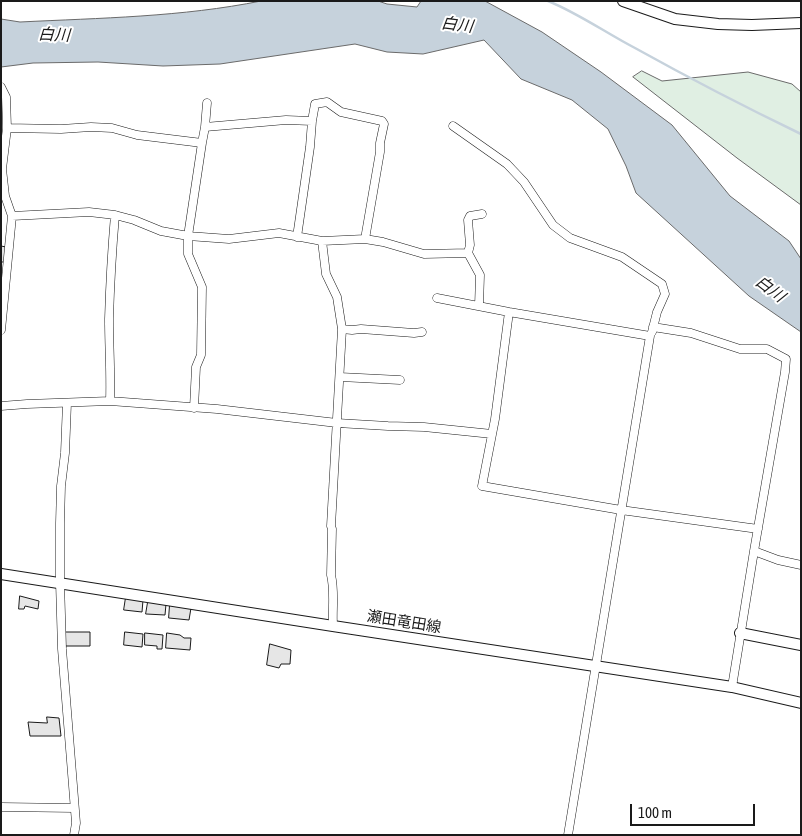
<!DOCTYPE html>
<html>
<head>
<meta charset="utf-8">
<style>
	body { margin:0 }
	#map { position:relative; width:802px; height:836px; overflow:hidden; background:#fff; font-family:"Asap Condensed",sans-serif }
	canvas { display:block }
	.frame { position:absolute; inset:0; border:2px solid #1a1a1a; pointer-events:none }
	.scale { position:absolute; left:630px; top:804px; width:125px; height:22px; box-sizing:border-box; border:2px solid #1a1a1a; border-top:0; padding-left:6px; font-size:15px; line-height:18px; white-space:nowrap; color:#1a1a1a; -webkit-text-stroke:4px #fff; paint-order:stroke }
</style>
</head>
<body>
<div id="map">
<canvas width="802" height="836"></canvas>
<div class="frame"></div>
<div class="scale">100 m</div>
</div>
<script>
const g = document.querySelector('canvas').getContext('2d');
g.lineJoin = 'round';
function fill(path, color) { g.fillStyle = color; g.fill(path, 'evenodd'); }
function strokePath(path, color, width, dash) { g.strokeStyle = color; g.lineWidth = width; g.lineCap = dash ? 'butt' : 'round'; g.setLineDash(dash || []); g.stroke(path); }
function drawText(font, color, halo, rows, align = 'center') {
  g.font = font + ' "Asap Condensed","Noto Sans JP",sans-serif'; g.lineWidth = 4; g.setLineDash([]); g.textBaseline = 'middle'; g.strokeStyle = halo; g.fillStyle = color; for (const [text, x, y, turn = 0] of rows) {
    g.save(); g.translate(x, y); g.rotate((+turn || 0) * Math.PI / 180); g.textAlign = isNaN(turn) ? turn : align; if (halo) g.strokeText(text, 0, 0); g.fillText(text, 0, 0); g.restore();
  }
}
const green = new Path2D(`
	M642,71L662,81L748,72L792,84L801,92V205L737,158L633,77Z`);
const water = new Path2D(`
	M261,1H378L387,4L417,7L421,1H485L542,32L601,72L672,125L730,196L789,241L801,259V332L749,296L636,193L626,166L608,129L572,100L521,79L484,40L423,54L387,52L355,44L220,64L163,66L98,62L33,63L1,67V19L20,22C100,18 182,17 261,1Z`);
const stream = new Path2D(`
	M548,1C578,13 606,33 635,48C689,78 745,107 801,134`);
const building = new Path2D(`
	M1,246L6,247L4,262H1Z
	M20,596L39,601L38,609L25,606L24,609H19Z
	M126,597L143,600L142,612L124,610Z
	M148,602L166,604L165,615L146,614Z
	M170,604L191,608L189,620L169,618Z
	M64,632H90V646H65Z
	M125,632L143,634L142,647L124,645Z
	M145,633L163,635L162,649H157V646L145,645Z
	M167,633L180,635L184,638H191L190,650L166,648Z
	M270,644L291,650L290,664H281L279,668L267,665Z
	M47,717L59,718L61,736H30L28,722L47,723Z`);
const street = new Path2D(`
	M1,87L6,97L7,128L2,169L5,196L12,216L1,330
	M312,121L315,104L327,102L341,112L382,121L384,124L380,143V152L365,239
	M453,126L507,164L524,182L553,225L570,238L622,257L662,284L665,294L657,312L652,332
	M205,127L207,103
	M7,128L61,129L91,127L112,128L137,135L202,143L205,127L286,120L312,121L310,147L297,237
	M12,216L89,212L115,215L134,220L161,231L188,236L229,239L279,233L322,241L365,239L383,242L424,254L468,253L480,275L479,306
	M322,241L326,274L337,297L342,329L331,526L332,529L331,575C335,591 332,609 333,626
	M468,253L470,245L468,220L470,216L482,214
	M437,298L509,312L650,336L568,835
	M509,312L495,419L482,486L621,510L758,529
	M653,327L691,333L740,349H767L786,359L785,372L754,551L732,687
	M342,329L352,330L361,329L414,333L422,332
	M340,377L400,380
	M110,401C111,374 109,347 109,319C110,284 112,250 115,215
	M67,403L65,453L61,486L60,523V582L62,649L76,823L74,835
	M1,406L27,404L110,401L217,409L337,423L388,426L424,427L492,434
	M194,408L196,367L201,355L202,287L188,254V236L202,143
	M754,551L778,560L801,565
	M1,807L74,808`);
const secondary = new Path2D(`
	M623,1L675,19L718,24L752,25L801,23
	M1,574L333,626L732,687L801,703
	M740,633L801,645`);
const streetNames = [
	["瀬田竜田線",404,622,9]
];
const waterNames = [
	["白川",457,25,7],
	["白川",54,35,3],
	["白川",770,289,37]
];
fill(green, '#e0efe3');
strokePath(green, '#6a6a6a', 1);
fill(water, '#c6d2dc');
strokePath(water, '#6a6a6a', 1);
strokePath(stream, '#c6d2dc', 2.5);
fill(building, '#e6e6e6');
strokePath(building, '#1a1a1a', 1);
strokePath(street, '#1a1a1a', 9);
strokePath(secondary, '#1a1a1a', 12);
strokePath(street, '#fff', 8);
strokePath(secondary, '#fff', 10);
drawText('15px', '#1a1a1a', '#fff', streetNames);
drawText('italic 16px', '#1a1a1a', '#fff', waterNames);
</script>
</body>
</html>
